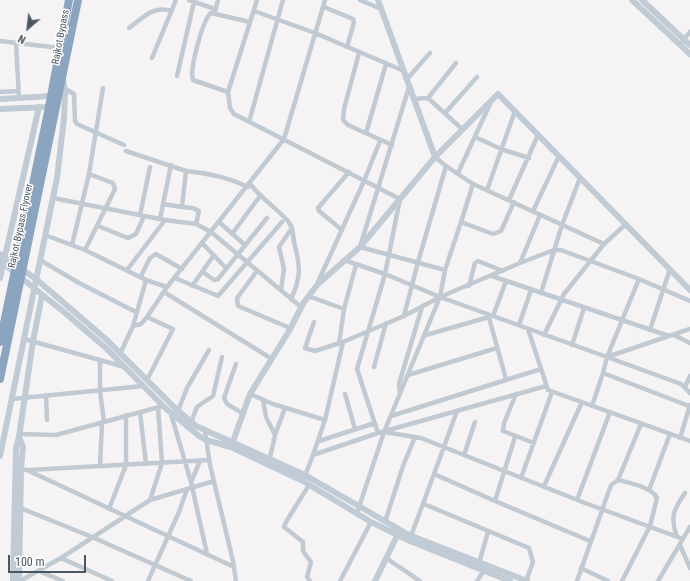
<!DOCTYPE html>
<html>
<head>
<meta charset="utf-8">
<style>
	body { margin:0 }
	#map { position:relative; width:690px; height:581px; overflow:hidden; background:#f5f3f3; font-family:"Roboto Condensed",sans-serif }
	canvas { display:block }
	.north { position:absolute; left:8px; top:8px; width:40px; height:40px; -webkit-text-stroke:3px #fff; paint-order:stroke; rotate:208deg; font-size:11px; font-weight:700; line-height:16px; text-align:center; color:#4a5661 }
	.north::after { content:''; display:block; margin:auto; width:14px; height:18px; background:#4a5661; clip-path:polygon(50% 0,100% 100%,50% 72%,0 100%) }
	.scale { position:absolute; left:8px; top:555px; width:78px; height:18px; box-sizing:border-box; border:2px solid #4a5661; border-top:0; padding-left:5px; font-size:12px; line-height:14px; white-space:nowrap; color:#4a5661; -webkit-text-stroke:3px #fff; paint-order:stroke }
</style>
</head>
<body>
<div id="map">
<canvas width="690" height="581"></canvas>
<div class="north">N</div>
<div class="scale">100 m</div>
</div>
<script>
const g = document.querySelector('canvas').getContext('2d');
g.lineJoin = 'round';
function strokePath(path, color, width, dash) { g.strokeStyle = color; g.lineWidth = width; g.lineCap = dash ? 'butt' : 'round'; g.setLineDash(dash || []); g.stroke(path); }
function drawText(font, color, halo, rows, align = 'center') {
  g.font = font + ' "Roboto Condensed",sans-serif'; g.lineWidth = 3; g.setLineDash([]); g.textBaseline = 'middle'; g.strokeStyle = halo; g.fillStyle = color; for (const [text, x, y, turn = 0] of rows) {
    g.save(); g.translate(x, y); g.rotate((+turn || 0) * Math.PI / 180); g.textAlign = isNaN(turn) ? turn : align; if (halo) g.strokeText(text, 0, 0); g.fillText(text, 0, 0); g.restore();
  }
}
const street = new Path2D(`
	M189,0L215,9
	M257,0L228,92L230,108L234,114L400,199L385,274L357,369L378,433
	M360,0L381,9
	M324,7L353,19L354,22L347,47
	M254,11L315,33L404,71
	M215,12L218,0
	M129,28C144,17 153,5 172,11
	M0,41L60,48
	M682,42L690,32
	M16,43L19,98
	M359,53L344,109L343,120L348,125L392,145
	M152,58L176,0
	M177,76L194,2
	M407,79L430,53
	M409,87L360,247L445,270
	M64,88L74,94L75,121L77,124L124,145
	M0,92L18,91
	M228,92L193,80C189,70 203,19 211,13L250,22
	M428,98L462,129
	M413,99L428,98L456,63
	M445,113L477,77
	M249,122L283,0
	M366,133L386,64
	M475,137L501,149L529,158
	M126,151L186,171
	M435,157L446,166L473,184L604,244
	M458,173L490,104
	M250,184C261,198 276,208 288,221C293,227 293,234 294,242C300,265 302,276 291,299
	M487,190L515,111
	M53,198L165,220
	M509,200L538,135
	M163,204L182,207L186,171C209,173 228,177 248,187
	M182,207L193,208L199,211L196,224
	M533,211L559,156
	M140,215L150,167
	M160,219L171,165
	M219,222L245,245
	M461,222L473,184
	M98,226L128,238L136,234L144,216
	M342,230L319,211L318,208L349,172
	M232,234L260,196
	M45,235L85,250L146,280L167,287
	M202,243L226,268
	M72,245L89,174L103,88
	M85,250L115,189L113,183L89,174
	M40,260L79,283L136,312
	M344,260L385,274L440,297L445,270L461,222L493,234L501,231L514,202
	M520,263L540,215
	M127,270L165,220L196,224L211,232L301,307
	M257,271L237,298L238,306L290,328
	M203,272L214,280L218,279L267,218
	M141,276L150,258L156,254L182,269
	M492,276L669,336
	M175,278L218,296L282,222
	M639,279L690,301
	M318,282L364,181L380,141
	M192,286L214,255
	M469,286L475,263L478,261L503,271
	M281,290L284,269L279,247L292,228
	M164,292L272,359
	M541,293L562,225L580,178
	M308,296L344,309
	M488,314L506,379
	M404,316L418,262L446,166
	M493,316L506,281
	M314,322L305,348L315,351L343,342L404,316L440,297L520,263L554,250H561L639,279L607,357L603,373
	M519,325L531,290
	M133,326L141,324L147,317L167,287L284,139L325,0
	M528,329L548,390L690,441
	M650,330L670,269
	M426,335L489,317
	M544,335L564,294L604,244L626,224
	M674,335L690,343
	M24,339L125,367
	M339,344L344,309L356,265
	M572,345L584,308
	M120,354L133,326L146,280
	M607,357L681,384L690,393
	M100,360V391L104,422
	M236,364L224,398L227,404L242,413
	M374,367L386,323
	M408,375L497,348
	M147,380L173,329L147,317
	M685,387L690,376
	M250,394L273,404L325,420
	M345,394L355,429
	M400,394L399,384L422,307
	M516,394L504,423L503,431L534,443
	M46,395L47,420
	M12,399L143,386
	M263,400L266,417L275,435
	M592,406L603,373L689,406
	M178,411L187,388L209,350
	M140,412L146,464
	M171,414L191,482L207,554
	M391,416L541,369
	M191,422L197,407L213,396L222,357
	M205,431L210,465L233,561L236,581
	M20,434L56,435L163,406
	M680,438L690,405
	M319,441L375,423
	M313,455L325,420L343,342
	M464,455L475,422
	M270,458L275,435L285,408
	M100,466L102,423
	M19,469L27,470L234,567
	M29,470L209,460
	M434,474L457,411
	M521,478L552,392
	M618,480L641,424
	M303,481L313,455L378,433L546,386
	M191,482L200,461
	M309,485L286,522L284,527L303,542V551L311,562L307,577L310,581
	M544,486L582,402
	M649,490L670,434
	M150,500L162,463L158,407
	M577,500L610,412
	M495,501L590,541
	M424,504L529,548L533,562L526,581
	M18,507L92,537L191,581
	M109,509L126,465V415
	M357,513L384,432
	M385,522L403,466L415,437
	M411,536L434,474L495,501L515,437
	M677,537C670,517 673,510 685,493
	M683,539L585,503L421,438L384,432L440,297L607,357L690,329
	M680,545L690,568
	M61,558L150,500L214,481
	M386,558L420,581
	M479,563L488,532
	M581,568L608,581
	M39,571L63,581
	M20,581L61,558L112,581
	M148,581L179,512L187,489
	M340,581L371,522
	M477,581L485,569
	M577,581L611,485L618,480C629,483 652,487 657,498L650,526L622,581
	M658,581L690,527`);
const secondary = new Path2D(`
	M378,0L435,157
	M632,0L690,54
	M642,0L690,45
	M0,99L51,96
	M0,109L49,107
	M0,254L36,279L107,340L174,407L196,426L305,475L409,535L527,581
	M0,261L64,312L107,349L163,406L199,436L206,440L231,447L303,481L371,522L410,541L510,581
	M0,278L39,107
	M231,447L250,394L289,331L304,302L318,284L360,247L435,157L498,94L690,290
	M0,456L57,178L64,118L65,93L63,79
	M13,581L16,448L19,437L33,341L42,295
	M19,581L21,469L23,447L19,437
	M375,581L399,532`);
const highway = new Path2D(`
	M0,342L49,107L69,0
	M0,379L78,0`);
const streetNames = [
	["Rajkot Bypass",61,37,-79],
	["Rajkot Bypass Flyover",21,226,-78]
];
strokePath(street, '#c1cad2', 4.5);
strokePath(secondary, '#c1cbd6', 6);
strokePath(highway, '#8ba5c1', 8);
drawText('10px', '#4a5661', '#fff', streetNames);
</script>
</body>
</html>
